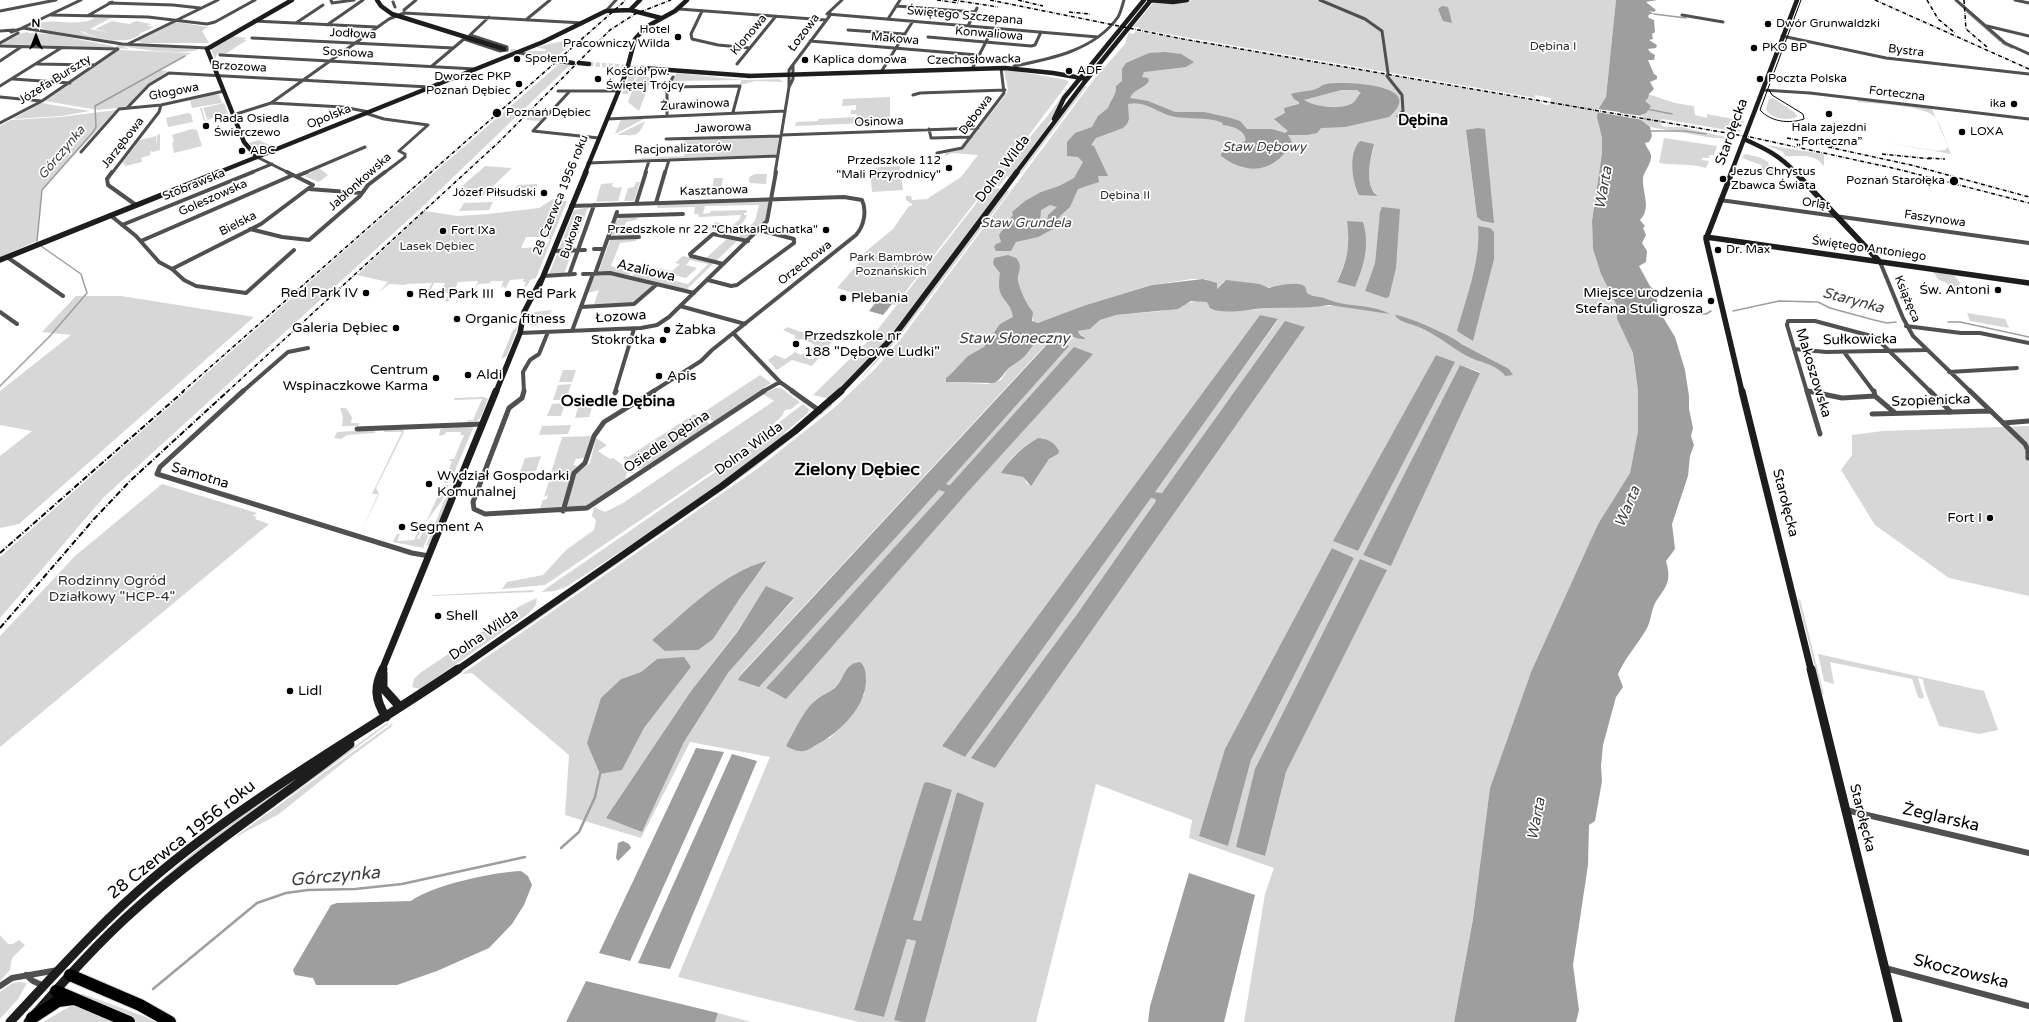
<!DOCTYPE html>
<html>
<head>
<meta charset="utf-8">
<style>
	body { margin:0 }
	#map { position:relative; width:2029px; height:1022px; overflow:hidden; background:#fff; font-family:"Varela Round",sans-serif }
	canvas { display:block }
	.north { position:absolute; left:16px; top:16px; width:40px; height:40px; -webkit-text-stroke:3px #fff; paint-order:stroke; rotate:0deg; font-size:11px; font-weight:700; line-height:16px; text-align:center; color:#000 }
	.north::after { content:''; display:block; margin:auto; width:14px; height:18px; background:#000; clip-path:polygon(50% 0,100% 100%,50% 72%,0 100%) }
</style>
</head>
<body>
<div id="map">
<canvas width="2029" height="1022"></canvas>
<div class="north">N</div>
</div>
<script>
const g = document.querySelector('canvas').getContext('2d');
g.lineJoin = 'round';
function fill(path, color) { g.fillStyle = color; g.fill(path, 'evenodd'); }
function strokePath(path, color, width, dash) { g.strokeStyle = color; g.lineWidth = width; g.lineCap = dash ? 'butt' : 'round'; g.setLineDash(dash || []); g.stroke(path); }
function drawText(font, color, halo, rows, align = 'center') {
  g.font = font + ' "Varela Round",sans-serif'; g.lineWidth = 3.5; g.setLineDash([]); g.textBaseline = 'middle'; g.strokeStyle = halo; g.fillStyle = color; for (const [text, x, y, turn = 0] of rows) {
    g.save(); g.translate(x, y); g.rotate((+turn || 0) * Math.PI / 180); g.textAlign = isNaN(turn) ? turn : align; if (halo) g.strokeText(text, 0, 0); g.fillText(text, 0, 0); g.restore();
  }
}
const green = new Path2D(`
	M1196,0H1616L1606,97L1599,108L1598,117L1602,138V153L1592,221L1593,248L1601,274L1617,306V319L1633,353L1638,391V431L1630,473L1598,524L1531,672L1490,788L1473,919L1454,1022H1244L1265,894L1274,868L1189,838L1192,820L1096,784L1036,1022H925L984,803L957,792L921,921L913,920L952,790L928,782L854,1010L884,1017L907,939L916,941L894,1019L902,1022H859L678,977L770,757L690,742L641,838L565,815L569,755L472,673L462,674L757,469L834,408L876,368L900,340L1095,78L1125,44L1129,32L1133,34L1136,31L1537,101L1546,105L1550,104L1551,98L1535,95L1536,98L1138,29L1140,27H1133L1153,3ZM1434,113L1440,114L1451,123C1434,126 1416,131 1402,116ZM1466,130L1482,221L1477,217ZM1374,144C1371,160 1363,182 1377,195L1357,191ZM1347,221L1354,287L1337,281C1348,261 1350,243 1347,221ZM1478,226L1494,259L1477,255L1479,240ZM1378,236L1380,295L1365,291L1375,263ZM1192,279H1206L1217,289L1224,281C1257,282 1288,292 1320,300L1328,299L1334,306L1281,307L1249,310L1210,305L1207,302L1199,300L1162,311L1116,315L1100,320L1090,329L1078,331L1080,335L1084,336L1073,338L1058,333L1048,334L1039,340L1024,357L1008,369L1001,380L987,384L946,382L1005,332L1013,317H1033V322L1042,323L1086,305L1152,285ZM1260,315L1278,320L1154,492L1162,493L1304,327L995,768L1075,617L1156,501L1155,499L1151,498L965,757L942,746ZM1051,339L1068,346L945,483L950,485L1092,354L966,494L766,689L945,492L939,489L739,680L740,675ZM1436,355L1454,363L1358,551L1334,541ZM1460,365L1480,372L1391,566L1363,555ZM1038,438H1043L1058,454L1049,459L1028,485L1023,477L1002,473C1008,459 1024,445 1038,438ZM1332,548L1354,558L1251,760L1228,846L1199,836ZM767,562L698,650L666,651L652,640C678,618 734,564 767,562ZM1387,570L1286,772L1265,856L1236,847ZM766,587L794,599L728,673L684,742L642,832L607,818L691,691L738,630ZM657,659L691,667L644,728L622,770L621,679L641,672ZM837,687L865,693L851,717L830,738L786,746L799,722L815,700Z
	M95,18H111L90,29L110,33L95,29L112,21L129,24L136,21L151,24L147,26L154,27L139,34L140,35C126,44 106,40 91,35C86,34 85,31 79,31L88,35L121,42H119L37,29H44L34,26C51,15 75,29 95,18Z
	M176,22L208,27L202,31L209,43H143L137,41Z
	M28,32V33L51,34L113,46V48L1,44L12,37L19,36L14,35Z
	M232,36L247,38L243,40H247L225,54H217L215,59L211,49Z
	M568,40L575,41L554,59L542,57L554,55L546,54L540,56L524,52L528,51H546L545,49L536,47Z
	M118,45L199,49C186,56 136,49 121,46L129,49L114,48Z
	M119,50L191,53L159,70L168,71L147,85L126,107L98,110L45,101Z
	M555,64L570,65L419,210L104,497L0,618V557L360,237L558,65H554Z
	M1010,70L1067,80L1069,82L1007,164L987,187L895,305L837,288L863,258L859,257L893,229L909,206L913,205L906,200V196H911L912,200L927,199L961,177L978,155L952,153L945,156V153L963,149L1007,93L1008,89L1004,71Z
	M631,71L636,73V75L628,94H622Z
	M677,73L740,79L777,78L743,79L680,75L747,80L779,79L784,82L755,81L740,85L741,80L676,81L675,87H668L672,78Z
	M638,75H642L658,81L650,82L639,111L628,102Z
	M1070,83L1048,126L1015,171L1009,177L1007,176L999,186H990L1053,109Z
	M1084,86H1087L1019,176L1021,171Z
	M215,94L219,95L222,103L192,108L190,100Z
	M1648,94L1675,103L1694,106L1695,115L1707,118V114L1744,121L1742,126L1727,125V128L1740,130V132L1662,119L1661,125L1664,127H1681L1735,139L1713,138L1650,127L1641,120L1645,101Z
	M890,97V122L795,126L796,122L818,121V119L857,117V114H851V110H856V105L842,106L843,99Z
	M1773,98L1794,112L1797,115V117C1788,121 1770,119 1766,109L1769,99Z
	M1856,99L1932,109L1951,154L1881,142L1937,151L1945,150L1948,147C1945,139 1940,122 1934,116C1921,105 1876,104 1858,102Z
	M41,103L90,111L61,116L13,119Z
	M224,103L228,113L204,121L200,108H202L205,120L208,121L203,108Z
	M536,109L551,110L540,121L526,120Z
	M116,110L42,190L37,241L0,257V126L11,120L60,117Z
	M188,113L191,114L193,122L168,127L166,118Z
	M642,118L644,119L615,134L621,119Z
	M645,121C638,139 634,135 617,135Z
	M192,129L197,130L202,146L174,153L172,143L174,141L172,135Z
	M160,134V150L152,152L151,150L150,155L141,158L142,162L125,166L124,163H122L140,140L156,136V147L157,135Z
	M779,137L777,154L775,155L643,159L640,158L684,156L686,150H677L679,146H682L684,140L687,139Z
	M1664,138L1717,146L1714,155H1710L1709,158H1702V160L1709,161L1706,168C1690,163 1675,166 1659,163Z
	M259,140L273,147L259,153L249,143Z
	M1766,145L1824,154V166C1813,152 1801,157 1785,156L1783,152Z
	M1745,154L1759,157L1768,162V164L1772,167V170L1782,175L1759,170L1762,169L1761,165L1742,158Z
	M485,166L512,168L481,198L452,195Z
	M900,166L903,190L872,192L870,168Z
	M319,168L328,175L319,182L304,176Z
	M755,174H767L766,184L750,183L749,181V177Z
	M714,178H723L720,194L711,195Z
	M636,182H640L634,201H624L628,188L634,187Z
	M613,183L612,186L616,188L622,187L618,201L596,202L601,184Z
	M537,184V189H532L530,193L512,195L517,185Z
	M989,187L1002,189L898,328L830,399L813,395L871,338Z
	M1006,190L1009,192L897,340L856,384L894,339Z
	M553,199L567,201L536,278L530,280L527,286L524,287L526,282H523L524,279L510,280L505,289L504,286L501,288L503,281H491L490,283H493L478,284L474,291L478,281L458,282L455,289L451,290L447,297H450L448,302L445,301L449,293L441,292L443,291L442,290L445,283H434L429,293L421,294L415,304L421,293L427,292L432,283L406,284L405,285L389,284L379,292L388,282L357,275L425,211L458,216L488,214L539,208ZM526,237H545L550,239L546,247L521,248Z
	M769,201L765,221L746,239L738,237L755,221L759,205L705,206L703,214L710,213L711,211L747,210L746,213H744V215H747L744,221L735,230L725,227L719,232L708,229L715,222L732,226L739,220L741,215L699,217L698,214H694L695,207L657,208L658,204Z
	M493,202L489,210L459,211L464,203Z
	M590,207L587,210L574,247L577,248L559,249L574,210Z
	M621,217H638L636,220L626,222L621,234H634L633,236L611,237L616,220Z
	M637,238L636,241L620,243L611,266L628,271L636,264L638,265L629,275L599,271L610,240Z
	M728,238L738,240L716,261L706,258Z
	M558,252H572L564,274H549Z
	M683,256L714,263L686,290L633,277V275L646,266H647L642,273L688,284L708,264L690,260L686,265L697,268L686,278L654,270L656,268L672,271L680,264L675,263Z
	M1933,272L1954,275L1960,283L1957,289L1950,288L1947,283L1939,280Z
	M594,274H609L654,285L634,303L594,304L599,290L588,293Z
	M76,296H121L254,317L19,524L0,528V456L32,431L0,425V391L71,335L42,332Z
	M552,310L547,319L536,320L537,326L529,325L534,312Z
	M1967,313L2005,319L2009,328L1970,321Z
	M518,326L507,356L501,359L513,330Z
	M788,327L798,331L833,341L812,366L792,360L777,370L768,360L775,355L785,359L795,352L801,355L804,353L808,359H813L818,356L816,352H807L815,345L802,339L798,340L794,338L796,336L783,330Z
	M563,370H576L572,382H559Z
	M760,375L771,383L714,422L701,414Z
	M571,384L566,400H553L558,385Z
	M776,388H781L800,402L791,409L785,410L782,416L755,442L545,585L502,589L507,582L543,575L566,550L594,530L596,520L592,516L594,507L605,512L623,503L774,401L763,394Z
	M484,397L488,399L481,417L477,421L467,422L468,420H473L482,399L454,400L455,398Z
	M565,403L561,416H547L552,404Z
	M579,404H593L589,417L575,418Z
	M803,404L809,409L808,413L784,433L786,434L767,451L649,533L566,587L555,591L541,592L756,444L773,427Z
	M832,404V406L754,468L527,627L493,648L753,467L802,430Z
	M340,408H346L352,417L351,423H359L358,426H342L343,417Z
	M694,414L710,424L641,469L623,458L625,456L628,457Z
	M571,425L568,434L539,435L542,426Z
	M474,426L454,473H452L448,483H444L452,461H449L450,459H454L464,435H460L461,432H446L444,435L439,436L440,430L444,427Z
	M2029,426V596L1949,578L1875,525L1841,470L1852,455V435L1883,431Z
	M403,429L404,432L376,488L379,494L361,533L378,494H372L402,432H383L385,430Z
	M371,430L376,432L374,433L347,435L341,439L334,438L337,432Z
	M591,436L584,458L576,459L573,465L578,466L572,472L561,507L539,510L543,500L547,499L548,495L544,497L551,475H554V477L568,476L569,472L551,473L562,437Z
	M596,438L607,445L598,451L610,459L613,458L634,473H627L625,478H631L591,504L584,507L568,508L566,506L577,473L590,463Z
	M541,456L536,471L520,472L525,458Z
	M162,484L257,513L253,516L257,517L255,519L269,524L0,747V636L75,556Z
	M443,485H449L443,499L426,522Z
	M448,491H451L430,545L426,546Z
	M425,528H432L423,548L393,542L397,534H400L397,541L414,540L419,529H421L417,539H419Z
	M533,590L534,592L430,596L434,595Z
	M537,598L536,605L528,614L420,689L412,687L414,679L420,673L520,606Z
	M1800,599L1824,695L1822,694L1798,600Z
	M1818,654L1984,691L1998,730L1979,734L1939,726C1934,710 1924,693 1923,679L1918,678L1924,697L1922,699L1918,697L1912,679L1830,662L1834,684L1824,681Z
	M390,721L387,725L293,794L273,804Z
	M393,723L391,727L349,758L279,814L232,839Z
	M339,748L230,828L75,963C121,913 174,866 229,825C265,798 302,773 339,748Z
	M0,935L8,944H13L19,940L25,945L12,958L10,970L0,981Z
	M20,982L27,983L18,999L0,1019V992L11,984Z
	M83,994L146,1017L155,1022H137L81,997Z
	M74,1004L115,1022H43Z
	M718,1013L751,1022H715Z`);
const water = new Path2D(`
	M1616,0H1657L1646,2L1656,10L1654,12L1649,11L1654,14H1650L1648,16L1649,18L1654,20L1655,32L1652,34L1653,39L1649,40L1657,45L1656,48L1648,49L1650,52L1655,55L1654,60H1648L1654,74L1657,76V79L1650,82L1654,89L1649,94L1648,98L1645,101L1651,106L1646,113L1641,115V120L1650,127L1652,136L1649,142L1645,143C1646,147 1650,151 1651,155C1652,163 1644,171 1643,178C1642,193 1652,208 1640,220L1645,226L1643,228L1646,235L1642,243L1647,251L1646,262L1639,266L1650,286L1656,292L1658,309L1675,337L1685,370L1689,396V409L1693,428L1691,436L1694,445L1690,456L1688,476L1672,524L1675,549L1666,561C1672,583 1666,586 1655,603C1651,611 1651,622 1646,630C1637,645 1625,658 1618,674L1623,687L1616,697L1603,745L1601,766L1602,781L1595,821L1589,825L1588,865L1573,965L1579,1010L1576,1022H1454L1473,919L1490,788L1531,672L1598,524L1630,473L1638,431V391L1633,353L1617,319V306L1601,274L1593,249L1592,221L1602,153V138L1597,117L1599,108L1606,97Z
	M1442,6L1448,7L1452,23L1443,21L1438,9Z
	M1165,52L1181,54L1194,62L1186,67L1144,72L1142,77L1148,78L1149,81C1144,89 1133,89 1130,98L1148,101L1175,112H1204L1231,118L1240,121L1247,129H1272L1285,133L1288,131L1274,119L1285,113L1284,108L1299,104V102L1294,99L1291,94C1299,91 1308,92 1316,89C1320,88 1321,85 1326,84C1343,81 1429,84 1389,117L1345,127L1321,128L1317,133L1307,135H1288L1292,142C1275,173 1248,176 1221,156V154L1228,146L1242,143L1246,140C1244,129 1232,126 1222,125L1223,123C1207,116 1188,120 1171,116C1156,112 1145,100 1128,104L1129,119L1127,124L1123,128L1096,138L1091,145L1094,146L1108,176H1098L1099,182L1078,189L1070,207L1060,216L1053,229L1038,237L1016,242L1011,251H996L994,247L996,244L1001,242L999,235L1013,215L1012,212L1025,201L1041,192L1059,186L1074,178L1083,162L1078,157L1067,156V142L1075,133L1092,127L1098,116L1108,108C1110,101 1117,95 1116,86L1122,81V69L1126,63L1149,53ZM1341,90H1357L1361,93C1357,96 1356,102 1351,104C1339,110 1315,107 1304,100ZM1050,205L1057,207L1048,215L1047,221L1042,222L1040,221L1041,210Z
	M1478,128L1485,129L1494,223L1482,221L1477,217L1466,130Z
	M1360,141L1374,144C1371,157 1363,186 1378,196L1359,195C1352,181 1348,153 1360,141Z
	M1382,207L1400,209L1396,268L1389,297L1386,298L1365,291L1375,263L1380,212Z
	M1347,221L1363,222C1370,246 1364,265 1355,287L1337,282C1348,261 1350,243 1347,221Z
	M1478,226L1490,228L1494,232V259L1473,341L1457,331C1466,298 1481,261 1478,226Z
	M1008,255L1016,258C1024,267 1017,272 1018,281C1020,290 1027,306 1033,312L1032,321L1038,323L1086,305L1152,285L1203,279L1217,283V289L1226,280L1260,284L1269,288C1275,286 1300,280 1305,287C1306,288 1306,291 1307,293C1314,298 1320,296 1327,299C1347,308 1369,303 1390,314L1329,305C1310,309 1289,307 1269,308C1254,308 1224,316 1210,308L1207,302L1191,301L1178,309L1116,315L1100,320L1090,329L1078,331L1080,335L1085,338V339C1073,340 1063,330 1052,333C1038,335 1033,348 1024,357C1020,361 1014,364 1009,368C1003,373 1002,379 994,383L946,382V378L950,375L968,356L984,347L1000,324L1013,317C1010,297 995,302 1000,273L993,264L994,258Z
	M877,301L892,304L883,315L869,311Z
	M1260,315L1278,319L1155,492L1162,493L1285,321L1305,327L995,768L971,758L1075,617L1156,501L1155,499L1151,498L965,757L942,746Z
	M1395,315C1405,315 1457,338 1461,344L1509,369L1513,375L1505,376C1497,364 1478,362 1467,356C1451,347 1436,334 1419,327C1412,324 1398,322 1395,315Z
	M1052,339L1069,346L946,484L950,485L1074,347L1093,354L966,494L786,699L766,688L945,492L939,490L759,687L738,680L740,676Z
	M1436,355L1455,362L1358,551L1333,541Z
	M1460,365L1480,373L1391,566L1363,555Z
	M1038,438C1047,438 1055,443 1059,451L1058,454L1049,459L1031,486L1023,477L1001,473C1010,459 1023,446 1038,438Z
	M1332,548L1354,558L1251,760L1228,846L1199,836L1225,749Z
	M1360,559L1387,570L1286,772L1265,856L1236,847L1255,769Z
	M767,561L740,598L713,639L698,650L665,651L652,640C685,612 725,571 767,561Z
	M766,586L794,598L728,673L684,742L642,832L606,818L691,691L738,631Z
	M684,657L691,667L644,728L622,770L600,774L587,743L601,698L621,679L641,672L657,659Z
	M860,662C866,667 866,675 866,682C864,710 838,734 814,746C810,749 805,752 800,751C795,751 790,748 786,746C794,732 804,709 817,699C822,695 830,692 835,688C845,679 843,664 860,662Z
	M696,748L724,752L630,961L599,953Z
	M732,754L757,761L670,969L638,963Z
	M928,782L952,790L913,920L921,921L957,792L984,803L925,1022H902L894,1020L916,941L907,939L884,1017L854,1010L924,783Z
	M623,841L629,844L631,848L618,861L616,858L618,843Z
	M521,871L528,876L532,885L524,905L512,924L489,948L437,971L397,985H316L313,978L295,975L293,970L331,905L337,903L411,901C432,885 494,872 521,871Z
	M1189,873L1255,895L1224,1022H1148L1150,1006Z
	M586,981L718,1013L715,1022H566Z`);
const pier = new Path2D(`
	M1597,109L1620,112V115V113L1643,116V120L1597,112Z`);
const streamFar1 = new Path2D(`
	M1967,12L2000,41
	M1654,14L1686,18
	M2002,43L2012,48
	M1647,109L1672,114
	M1649,131H1685L1706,134
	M37,241L42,190L93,132L96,127L95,106L185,56
	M1733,311L1779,301L1818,302L1830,308L1874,320L1887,323L1896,322
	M1658,312L1706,314L1711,311
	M1948,322H1960L2029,337
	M0,386L50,336L87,293L81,274L41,246`);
const stream = new Path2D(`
	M561,848L579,832L595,797L600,774
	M153,989L257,903L286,893L308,890L355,889L402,884L525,857`);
const secondaryTunnel = new Path2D(`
	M504,49L546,60
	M589,64L642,68`);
const streetFar3 = new Path2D(`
	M331,0L332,3L354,0
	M842,0L827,14L1098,37
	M1320,0L1365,19L1382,31L1388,73
	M1956,0L2005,43L2029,54
	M2015,0L2029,3
	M393,2L395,7
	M109,3L173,5L200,8
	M896,6L975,12
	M679,9L826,20
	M404,10L416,0
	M0,11L56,0
	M606,11L616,0
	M702,11L691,34L692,39L718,45L750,48
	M51,15L148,17L207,24L215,22L255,0
	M89,15L112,2
	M1682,15L1723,22
	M527,19L550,0
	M888,19L900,0
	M254,21L376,27
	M296,23L323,5
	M327,25L363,0
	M968,26L977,8
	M1987,26L2029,36
	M22,28L81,0
	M848,30L904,34
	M0,31L14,30
	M11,32L23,28L122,44L208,48
	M1782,36L1886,58L2029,74
	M928,37L1031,46L1035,45L1041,32
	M252,38L453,48
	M810,41L978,55
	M0,43L18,33
	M128,44L218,0
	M0,46L118,49
	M516,52L542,58V61
	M220,55L475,69
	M0,61L21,47
	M37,64L95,65
	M737,64L776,16
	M432,66L464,39L500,51L507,50V47L470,35L489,17
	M1014,66C1051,59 1095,50 1118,17C1121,12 1122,6 1124,0
	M972,69L993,28
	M881,72L913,21
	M1387,76L1402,95L1403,111L1398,116L1401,120
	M13,79L70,83
	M0,86L61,48
	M667,87L740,86L733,112
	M789,87L793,79V65
	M1763,90L1810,93L2029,119
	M558,91H618
	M569,92L533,131L599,138
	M913,95L920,93L1005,90
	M0,97L41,101
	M271,103L343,107L369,112
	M127,108L149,85L169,73L429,87
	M365,113L384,119L428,125
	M233,115L271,103L389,19L404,13L583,23
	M667,116V87L673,77
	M607,119L785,111
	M0,123L42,101L118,49
	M929,129L931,138L971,137
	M781,135L978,128
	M666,139L781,136
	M81,152L119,109L161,105L224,91
	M937,153L962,148L1004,93L1001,68
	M257,157L289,173
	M588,163L778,156
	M112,173L159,112L161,105
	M250,173L272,164
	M304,173L365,147
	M384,173L405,157V154L399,151L428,125
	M645,173L649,161
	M665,173L669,160
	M775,173L789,87V70L831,14`);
const streetFar2 = new Path2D(`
	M112,172L107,179L108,185L136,205
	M297,176L307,172
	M309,189L361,193
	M1720,200L2029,243
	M656,203L665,172
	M636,204L646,172
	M571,206L844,197L862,200C867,211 864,226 856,235L712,350L701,361L652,392
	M110,215L136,236L159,262L172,269L184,280L196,286L246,293L294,250
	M616,216L683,214
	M122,225L253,172
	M250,229L282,237L309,240L360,196L368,185L385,172
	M608,238L639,237
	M141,241L293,175
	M594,249H604
	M553,251L585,250
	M7,257L63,296
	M1880,262L1903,318L1913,336L1971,392
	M723,264L691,256L690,254L713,234L748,241
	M172,269L261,224L313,185L287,172
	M583,274L610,273L694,293
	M595,274L617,212
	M569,275L594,205
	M543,276L575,274
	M708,280L731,286L737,285L794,243V239L759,230
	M680,306L745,324
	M581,307L634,304L656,285
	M0,312L17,324
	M1906,326L1961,333H1980L2029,343
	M572,331L593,274
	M520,333L641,328L657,325L669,317L767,221L776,172
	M734,334L780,382L794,392
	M1794,349L1826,352L1926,350
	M1844,352L1874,392
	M1949,372L2017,368
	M1808,391L1812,392
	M242,392L288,352L308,348
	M524,392L523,372L530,360L539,354L548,332
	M615,392L634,329
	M762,392L780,382
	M1807,392L1787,325L1788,321H1815L1875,337L1931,392`);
const streetFar1 = new Path2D(`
	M243,391L160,467L157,474L412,553L429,556
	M524,391L522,398L509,408L473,502L474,509L485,514L587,508L764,391
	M792,391L820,411
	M1807,391L1820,434
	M1808,391L1842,398L1875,396
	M1874,391L1875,396L1895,413
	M1930,391L1951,412
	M1970,391L2025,444L2028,450V458
	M615,393L616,391
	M1872,414L1991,411
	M2003,423L2029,421
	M357,429L483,424
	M563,511L574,473L585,463L594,436L604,422L654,391`);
const street = new Path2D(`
	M1846,810L2029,853
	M1885,968L2029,1006
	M26,975L33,981L44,986
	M0,986L12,978L58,970`);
const secondaryFar3 = new Path2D(`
	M377,0L381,6L392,14L504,49
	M1149,0L1173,2L1187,0
	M630,10L640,0
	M546,60L553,61
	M559,61L573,63
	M579,63L589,64
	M642,68L751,76
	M748,76L1005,68L1053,73L1087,79
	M1054,119L1064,98L1144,0
	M1744,139C1766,149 1779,155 1796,173
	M257,157L244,142L207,49L292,0
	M217,173L543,42L606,11L630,10L661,18
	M585,173L626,73L635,39L646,27L675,11L687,0
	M1016,173L1083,84L1151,0
	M1731,173L1797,0`);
const secondaryFar2 = new Path2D(`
	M1732,172L1706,239L1742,392
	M1795,172L1880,262
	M1706,237L2029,283
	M0,260L219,172
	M540,284L586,172
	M496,392L520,333L524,312L541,280
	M840,392L894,336L1017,172`);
const secondaryFar1 = new Path2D(`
	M1742,391L1811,670
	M382,670L496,391
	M457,670L722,486L795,431L841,391`);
const secondary = new Path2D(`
	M383,669C374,687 375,700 386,717
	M1811,669L1898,1022
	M383,673V688L400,707
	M10,1022C56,973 101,922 152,879C247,798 356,738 458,669
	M28,1022C63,982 99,941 139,906C205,847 280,799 350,744`);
const highway = new Path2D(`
	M70,975L140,1005L170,1022
	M56,991L129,1022
	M32,1018L58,1001L73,999`);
const tram = new Path2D(`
	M1769,90L1772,95L1803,114L1804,119C1789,124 1771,122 1760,110L1801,0`);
const railFar1 = new Path2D(`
	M937,0L958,3
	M953,0L998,7
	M990,0L1183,39L1750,137L1897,169L2029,203
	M1018,0L1043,6
	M1875,0L2029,69
	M1927,0L1938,19L1955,33
	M1964,0L1966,29L1987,47
	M1069,12L1090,14
	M1787,138L1833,146
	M1828,147L1911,165L2029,197
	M1882,154L1932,159
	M1928,158L1945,159
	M182,392L626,0
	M227,392L500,141L610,30L635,14L671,0`);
const rail = new Path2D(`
	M0,553L184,391
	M0,628L94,519L130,481L228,391`);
const markers = [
	[1768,24,4,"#000"],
	[678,37,4,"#000"],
	[1754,48,4,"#000"],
	[517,59,4,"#000"],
	[805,60,4,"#000"],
	[1069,71,4,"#000"],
	[598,79,4,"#000"],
	[1760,79,4,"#000"],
	[519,84,4,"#000"],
	[2014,104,4,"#000"],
	[497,113,5,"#000"],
	[1829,114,4,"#000"],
	[206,126,4,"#000"],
	[1962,132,4,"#000"],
	[242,151,4,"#000"],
	[949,168,4,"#000"],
	[1723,179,4,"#000"],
	[1954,181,5,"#000"],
	[544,193,4,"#000"],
	[826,230,4,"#000"],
	[443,231,4,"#000"],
	[1718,250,4,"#000"],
	[1998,290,4,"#000"],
	[366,293,4,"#000"],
	[410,294,4,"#000"],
	[508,294,4,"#000"],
	[843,298,4,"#000"],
	[1711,301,4,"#000"],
	[457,319,4,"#000"],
	[396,328,4,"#000"],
	[667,330,4,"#000"],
	[663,340,4,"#000"],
	[796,344,4,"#000"],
	[468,375,4,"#000"],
	[659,376,4,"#000"],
	[436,378,4,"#000"],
	[429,484,4,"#000"],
	[1990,518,4,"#000"],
	[402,527,4,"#000"],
	[438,616,4,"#000"],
	[290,691,4,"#000"]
];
const farStreetnames = [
	["Świętego Szczepana",965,16,5],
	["Łozowa",804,33,-53],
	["Jodłowa",353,34,3],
	["Konwaliowa",989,34,5],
	["Klonowa",749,35,-50],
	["Makowa",895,39,5],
	["Bystra",1906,51,7],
	["Sosnowa",348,53,3],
	["Czechosłowacka",974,60,-1],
	["Brzozowa",239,67,3],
	["Józefa Burszty",55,80,-32],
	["Głogowa",174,92,-11],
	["Forteczna",1897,94,7],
	["Żurawinowa",695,105,-3],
	["Dębowa",976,115,-53],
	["Opolska",329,117,-22],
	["Osinowa",879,122,-2],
	["Jaworowa",723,128,-2],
	["Jarzębowa",123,143,-52],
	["Racjonalizatorów",683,149,-2],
	["Jabłonkowska",360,182,-42],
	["Stobrawska",194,185,-22],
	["Kasztanowa",714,191,-2],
	["28 Czerwca 1956 roku",561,195,-68],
	["Goleszowska",213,198,-24],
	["Orląt",1816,204,8],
	["Faszynowa",1935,219,8],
	["Bielska",238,224,-27],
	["Bukowa",572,237,-71],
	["Świętego Antoniego",1869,249,8],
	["Orzechowa",805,263,-38],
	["Książęca",1907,299,67]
];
const farPoinames = [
	["Dwór Grunwaldzki",1776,24],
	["Hotel",670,30,"right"],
	["Pracowniczy Wilda",670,44,"right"],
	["PKO BP",1762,48],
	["Społem",525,59],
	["Kaplica domowa",813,60],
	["ADF",1077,71],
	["Kościół pw.",606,72],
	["Świętej Trójcy",606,86],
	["Dworzec PKP",511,77,"right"],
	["Poznań Dębiec",511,91,"right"],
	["Poczta Polska",1768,79],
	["ika",2006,104,"right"],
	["Poznań Dębiec",506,113],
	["Rada Osiedla",214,119],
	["Świerczewo",214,133],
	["Hala zajezdni",1829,128,"center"],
	["„Forteczna”",1829,142,"center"],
	["LOXA",1970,132],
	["ABC",250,151],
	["Przedszkole 112",941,161,"right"],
	["\"Mali Przyrodnicy\"",941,175,"right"],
	["Jezus Chrystus",1731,172],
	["Zbawca Świata",1731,186],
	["Poznań Starołęka",1945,181,"right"],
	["Józef Piłsudski",536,193,"right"],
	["Przedszkole nr 22 \"Chatka Puchatka\"",818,230,"right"],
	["Fort IXa",451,231],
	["Dr. Max",1726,250]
];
const farParknames = [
	["Dębina I",1553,47],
	["Dębina II",1125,196],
	["Lasek Dębiec",437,247],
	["Park Bambrów",891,258],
	["Poznańskich",891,272]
];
const farWaternames = [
	["Staw Dębowy",1264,148],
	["Górczynka",62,153,-50],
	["Staw Grundela",1026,224]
];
const streetNames = [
	["Starołęcka",1732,132,-70],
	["Dolna Wilda",1003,169,-53],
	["Azaliowa",646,271,13],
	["Łozowa",621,317,-4],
	["Sułkowicka",1860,340,-1],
	["Makoszowska",1813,373,73],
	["Szopienicka",1931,401,-2],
	["Osiedle Dębina",667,442,-34],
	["Dolna Wilda",749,449,-36],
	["Samotna",200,476,17],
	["Starołęcka",1785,503,76],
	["Dolna Wilda",484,635,-34],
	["Starołęcka",1862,818,76]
];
const poiNames = [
	["Św. Antoni",1990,290,"right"],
	["Red Park IV",358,293,"right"],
	["Miejsce urodzenia",1703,293,"right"],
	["Stefana Stuligrosza",1703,309,"right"],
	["Red Park III",418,294],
	["Red Park",516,294],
	["Plebania",851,298],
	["Organic fitness",465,319],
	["Galeria Dębiec",388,328,"right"],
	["Żabka",675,330],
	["Przedszkole nr",804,336],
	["188 \"Dębowe Ludki\"",804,352],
	["Stokrotka",655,340,"right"],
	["Centrum",428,370,"right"],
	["Wspinaczkowe Karma",428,386,"right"],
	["Aldi",476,375],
	["Apis",667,376],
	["Wydział Gospodarki",437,476],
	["Komunalnej",437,492],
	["Fort I",1982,518,"right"],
	["Segment A",410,527],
	["Shell",446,616],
	["Lidl",298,691]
];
const parkNames = [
	["Rodzinny Ogród",112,581],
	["Działkowy \"HCP-4\"",112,597]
];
const farDistrictnames = [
	["Dębina",1423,121]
];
const waterNames = [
	["Warta",1604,188,-80],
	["Starynka",1853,301,15],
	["Staw Słoneczny",1014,339],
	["Warta",1628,507,-67],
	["Warta",1537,819,-79]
];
const quarterNames = [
	["Osiedle Dębina",618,402]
];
const nearStreetnames = [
	["Żeglarska",1941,818,13],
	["28 Czerwca 1956 roku",182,840,-38],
	["Skoczowska",1961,972,14]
];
const districtNames = [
	["Zielony Dębiec",857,470]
];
const nearWaternames = [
	["Górczynka",335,877,-5]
];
fill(green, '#d7d7d7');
fill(water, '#9e9e9e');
fill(pier, '#fff');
strokePath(streamFar1, '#9e9e9e', 1.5);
strokePath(stream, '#9e9e9e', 2.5);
strokePath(secondaryTunnel, '#d9d9d9', 4.5, [4.5, 2]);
strokePath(highway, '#dbdbdb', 14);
strokePath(streetFar3, '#505050', 3);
strokePath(streetFar2, '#505050', 4);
strokePath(streetFar1, '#505050', 5);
strokePath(street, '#505050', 6);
strokePath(secondaryFar3, '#1d1d1d', 4.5);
strokePath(secondaryFar2, '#1d1d1d', 5.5);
strokePath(secondaryFar1, '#1d1d1d', 7);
strokePath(secondary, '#1d1d1d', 9);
strokePath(highway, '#000', 12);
strokePath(tram, '#000', 1);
strokePath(railFar1, '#000', 1.5, [4, 1.5, 0.5, 1.5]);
strokePath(rail, '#000', 2, [6, 2, 1, 2]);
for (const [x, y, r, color] of markers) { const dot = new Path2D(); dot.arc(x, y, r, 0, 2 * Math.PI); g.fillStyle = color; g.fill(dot); strokePath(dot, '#fff', 1.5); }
drawText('12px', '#000', '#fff', farStreetnames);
drawText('12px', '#000', '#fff', farPoinames, 'left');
drawText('12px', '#2e2e2e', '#fff', farParknames);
drawText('italic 13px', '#3f3f3f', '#fff', farWaternames);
drawText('14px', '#000', '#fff', streetNames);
drawText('14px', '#000', '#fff', poiNames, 'left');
drawText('14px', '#2e2e2e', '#fff', parkNames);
drawText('bold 15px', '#000', '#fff', farDistrictnames);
drawText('italic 15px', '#3f3f3f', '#fff', waterNames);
drawText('bold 16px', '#000', '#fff', quarterNames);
drawText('17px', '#000', '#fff', nearStreetnames);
drawText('bold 18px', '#000', '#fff', districtNames);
drawText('italic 18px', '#3f3f3f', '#fff', nearWaternames);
</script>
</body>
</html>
